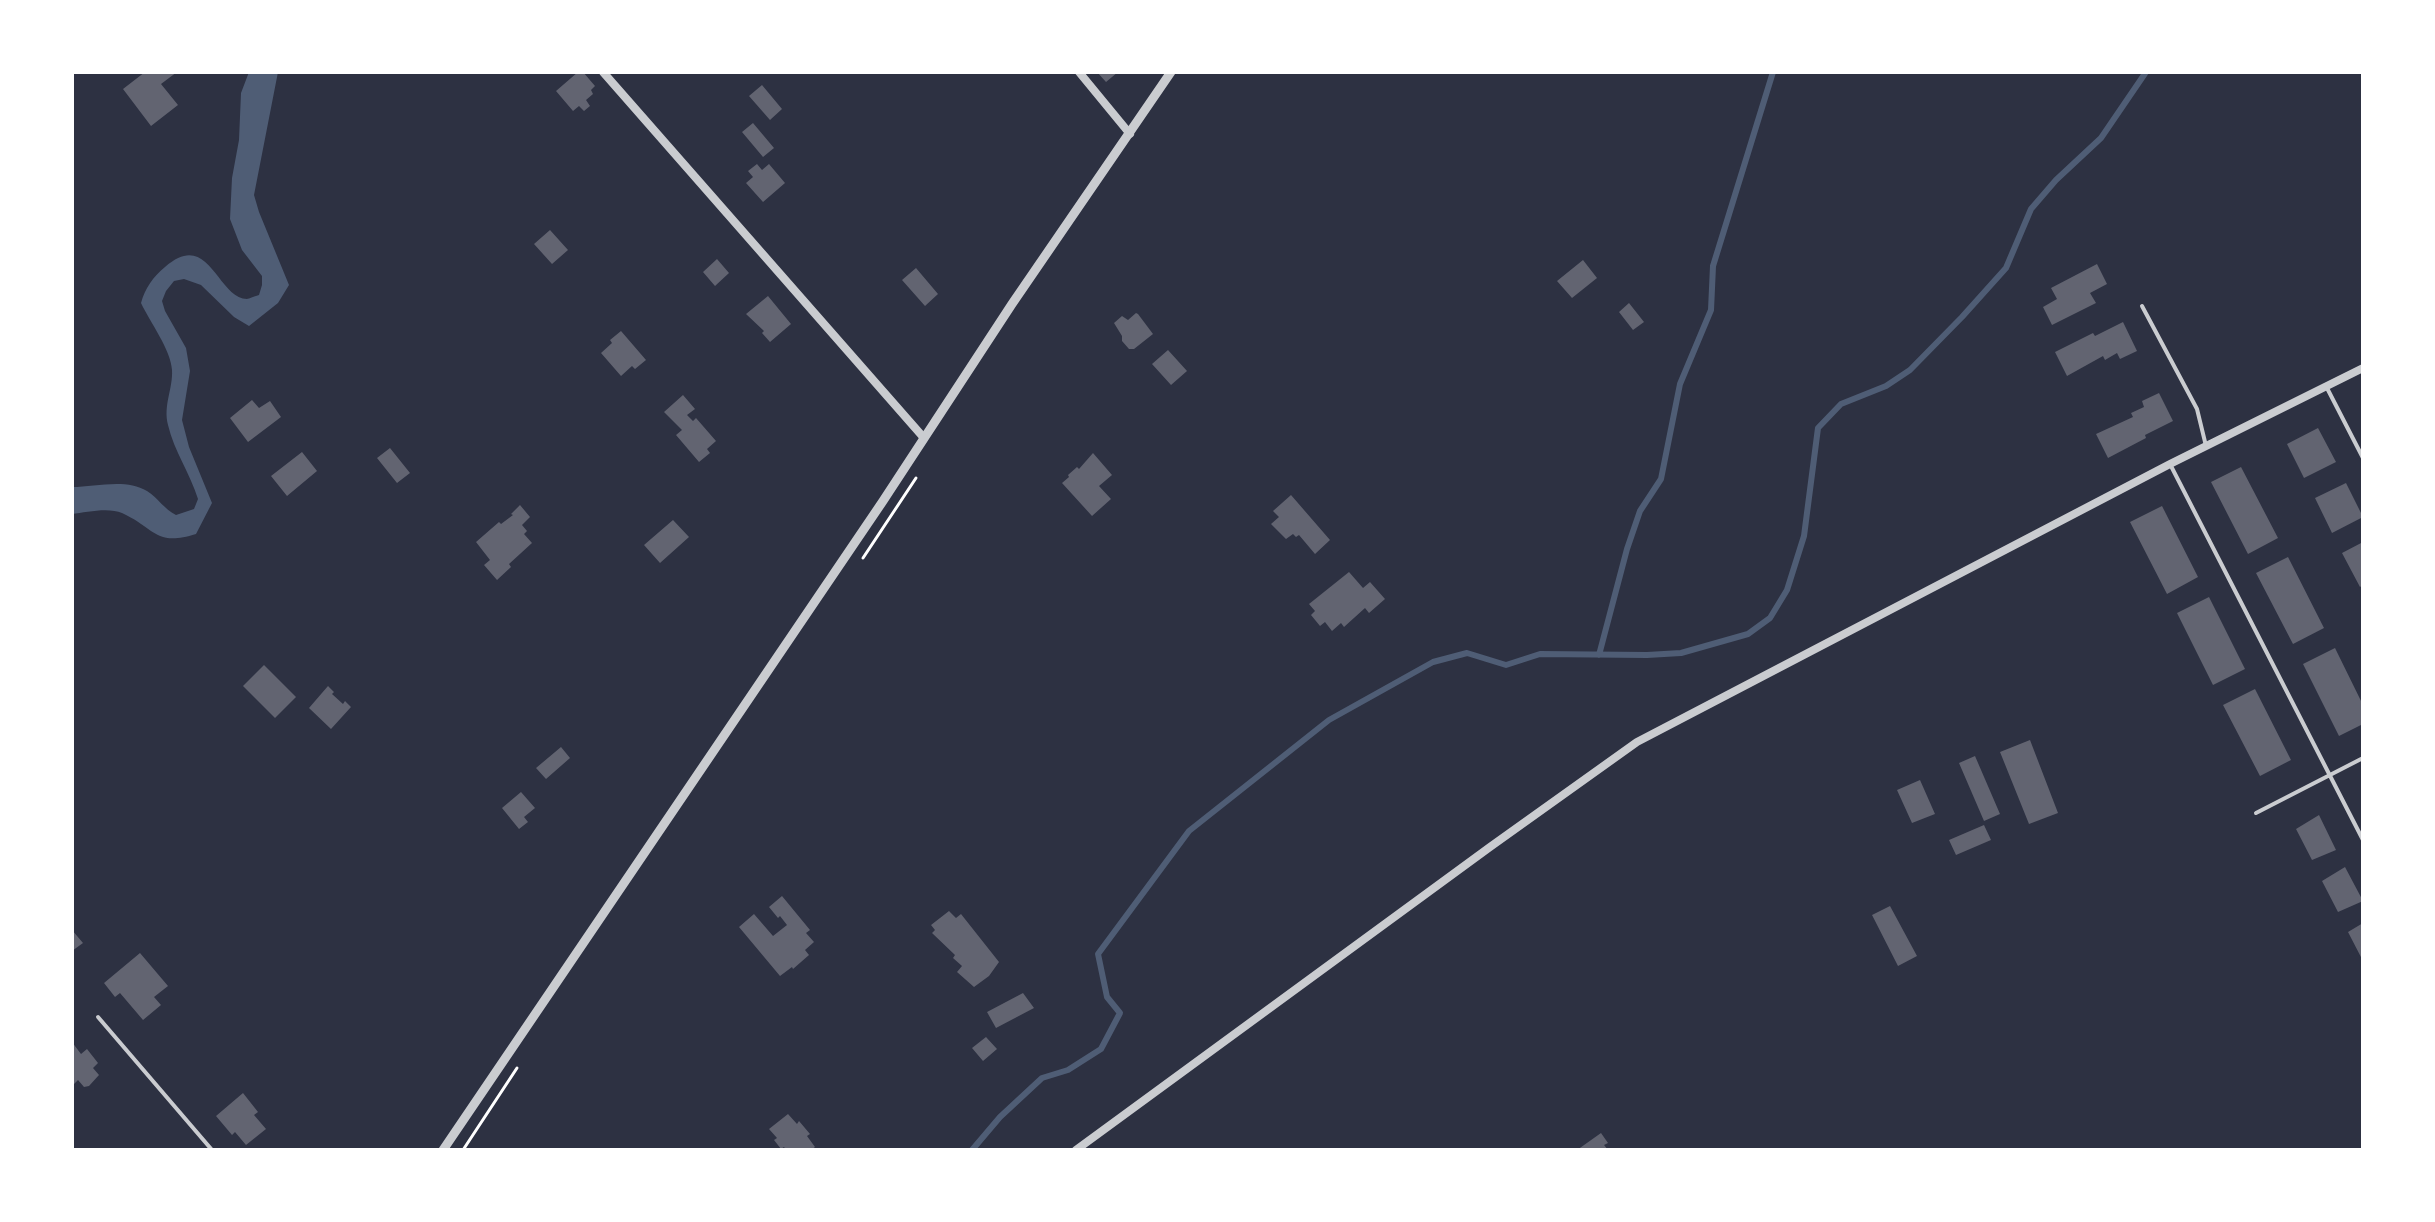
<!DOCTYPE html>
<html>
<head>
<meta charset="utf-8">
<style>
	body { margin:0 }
	#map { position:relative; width:2435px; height:1222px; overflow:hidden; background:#2d3142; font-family:Lato,sans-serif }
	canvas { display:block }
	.frame { position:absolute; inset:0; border:74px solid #fff; pointer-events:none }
</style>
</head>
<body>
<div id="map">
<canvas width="2435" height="1222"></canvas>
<div class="frame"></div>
</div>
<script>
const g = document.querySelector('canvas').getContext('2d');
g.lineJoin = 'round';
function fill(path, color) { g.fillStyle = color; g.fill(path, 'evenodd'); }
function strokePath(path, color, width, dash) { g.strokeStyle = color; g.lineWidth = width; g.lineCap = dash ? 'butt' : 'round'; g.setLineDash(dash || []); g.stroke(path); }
const water = new Path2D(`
	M249,72H278L254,195L259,212L289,285L278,303L249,326L234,317L201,285L184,279L174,281L166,291L162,301L165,311L186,348L190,371L182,420L189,447L212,503L196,534C155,547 155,528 122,513C109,507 86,512 72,514V487C95,487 126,478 147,491C158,498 164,509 176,515L194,509L198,499C190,473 174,451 168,425C163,405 173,389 172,370C171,350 150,322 141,303C145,288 153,277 165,267C209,228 217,298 247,299C248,299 258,295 259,295L262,285V276L242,250L230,219L232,178L239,140L241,93Z`);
const stream = new Path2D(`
	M1599,655L1627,549L1640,511L1661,479L1680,384L1711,310L1713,266L1773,72
	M972,1150L1000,1117L1042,1078L1068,1070L1101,1049L1120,1013L1107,997L1098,954L1189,831L1329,720L1433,662L1467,653L1506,665L1540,654L1647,655L1681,653L1748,634L1770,618L1787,590L1804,536L1818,428L1841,404L1886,386L1910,370L1962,317L2006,268L2031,209L2056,180L2101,138L2146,72`);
const building = new Path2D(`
	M145,72H177L161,84L178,105L151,126L123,89Z
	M578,72H583L595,86L591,90L593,94L586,100L590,106L584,111L579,106L573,111L556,91Z
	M1097,72H1118L1106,82Z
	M762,85L782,109L770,120L749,96Z
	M753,123L774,148L763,157L742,132Z
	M757,164L762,170L769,164L785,183L763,202L746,183L753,177L748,171Z
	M550,230L568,250L552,264L534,244Z
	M717,259L729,273L715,286L703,272Z
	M1583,260L1597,278L1572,298L1557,281Z
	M2097,264L2107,284L2090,293L2096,303L2052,325L2043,307L2057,299L2051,288Z
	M916,268L938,294L925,306L902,280Z
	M768,296L791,324L770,342L762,333L764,331L746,314Z
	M1629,303L1644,322L1633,330L1619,312Z
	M1136,313L1138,314L1153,334L1134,349H1129L1122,341V336L1114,323L1122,316L1128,320Z
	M2123,322L2137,351L2120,359L2117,353L2105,360L2103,356L2067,376L2055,352L2093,333L2095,336Z
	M621,331L646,360L635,369L632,366L621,376L601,353L612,343L610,340Z
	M1168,350L1187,371L1171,385L1152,364Z
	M2159,393L2173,421L2145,435L2146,438L2108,458L2096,434L2133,417L2131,413L2144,407L2142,401Z
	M683,395L695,409L687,415L693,421L696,418L716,441L707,449L710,453L699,462L676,435L682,430L664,412Z
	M252,400L259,408L270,401L281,417L248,442L230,418Z
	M2318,428L2336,462L2304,478L2287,444Z
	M390,448L410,473L397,483L377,458Z
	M302,452L317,471L287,496L271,476Z
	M1093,453L1112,475L1099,486L1111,499L1092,516L1062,483L1069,477L1068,475L1077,467L1079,469Z
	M2241,467L2278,538L2248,554L2211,482Z
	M2346,483L2363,517L2332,533L2315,498Z
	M1291,495L1330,540L1315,554L1299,535L1296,537L1293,534L1286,539L1271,524L1279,517L1273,511Z
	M520,505L530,517L522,525L527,531L524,534L532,543L509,564L511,567L497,580L484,565L490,560L476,542L499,522L501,524L513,515L511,514Z
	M2162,506L2198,577L2167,594L2130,522Z
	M673,520L689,537L660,563L644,545Z
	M2363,542V585L2360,587L2342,553Z
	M2288,557L2324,628L2293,644L2256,573Z
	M1349,572L1363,588L1370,582L1385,599L1369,613L1365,608L1344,627L1341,623L1332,631L1325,622L1320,626L1311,615L1315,611L1309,604Z
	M2209,597L2245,669L2213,685L2177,613Z
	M2335,648L2363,705V724L2339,736L2303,664Z
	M264,665L296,697L275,718L243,686Z
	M328,686L334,692L332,694L343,704L345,701L351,707L331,729L309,708Z
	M2255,689L2291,760L2260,776L2223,705Z
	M2030,740L2058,813L2029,824L2000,752Z
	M561,747L570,758L546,779L536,768Z
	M1975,756L2000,814L1984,821L1959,763Z
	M1920,780L1935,814L1912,823L1897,790Z
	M521,792L535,808L524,817L528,822L519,829L502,808Z
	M2319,815L2336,850L2312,860L2296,829Z
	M1984,825L1991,840L1956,855L1949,840Z
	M2345,867L2363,901L2338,912L2322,881Z
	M782,896L810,930L806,933L814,942L805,950L809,955L793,969L792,967L780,976L739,927L754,914L773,936L787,925L780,916L778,918L769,907Z
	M1890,906L1917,956L1898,966L1872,915Z
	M949,911L956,918L961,914L999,962L989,976L974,987L957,972L962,966L953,958L955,955L932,933L935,930L931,925Z
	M2363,923V961L2348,932Z
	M72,930L83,943L72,951Z
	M140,953L168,986L154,997L161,1005L143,1020L120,993L115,997L104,983Z
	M1023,993L1034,1008L996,1028L987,1012Z
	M986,1037L997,1049L983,1061L972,1048Z
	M72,1042L81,1054L87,1049L98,1063L93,1068L99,1075L89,1086L84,1087L78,1080L72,1086Z
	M243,1093L258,1112L254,1115L266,1129L246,1145L235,1132L232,1135L216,1116Z
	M788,1114L797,1124L799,1121L810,1134L807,1136L815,1147L811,1150H786L784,1147L781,1149L774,1140L777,1138L769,1129Z
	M1601,1133L1608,1143L1604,1145L1608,1150H1577Z`);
const path = new Path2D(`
	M863,558L916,478
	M463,1150L517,1068`);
const service = new Path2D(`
	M2142,306L2197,409L2206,446
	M2327,388L2363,458
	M2171,466L2363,840
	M2256,813L2363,758
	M98,1017L212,1150`);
const minor = new Path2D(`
	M603,72L924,438
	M1079,72L1130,134
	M1076,1150L1490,847L1637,742L2170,464L2363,368`);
const tertiary = new Path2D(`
	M443,1150L883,501L1012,304L1171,72`);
fill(water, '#4f5d75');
strokePath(stream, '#4f5d75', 6);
fill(building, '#626471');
strokePath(path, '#fff', 3);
strokePath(service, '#caccd0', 4);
strokePath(minor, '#caccd0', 8);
strokePath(tertiary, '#caccd0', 9);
</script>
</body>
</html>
